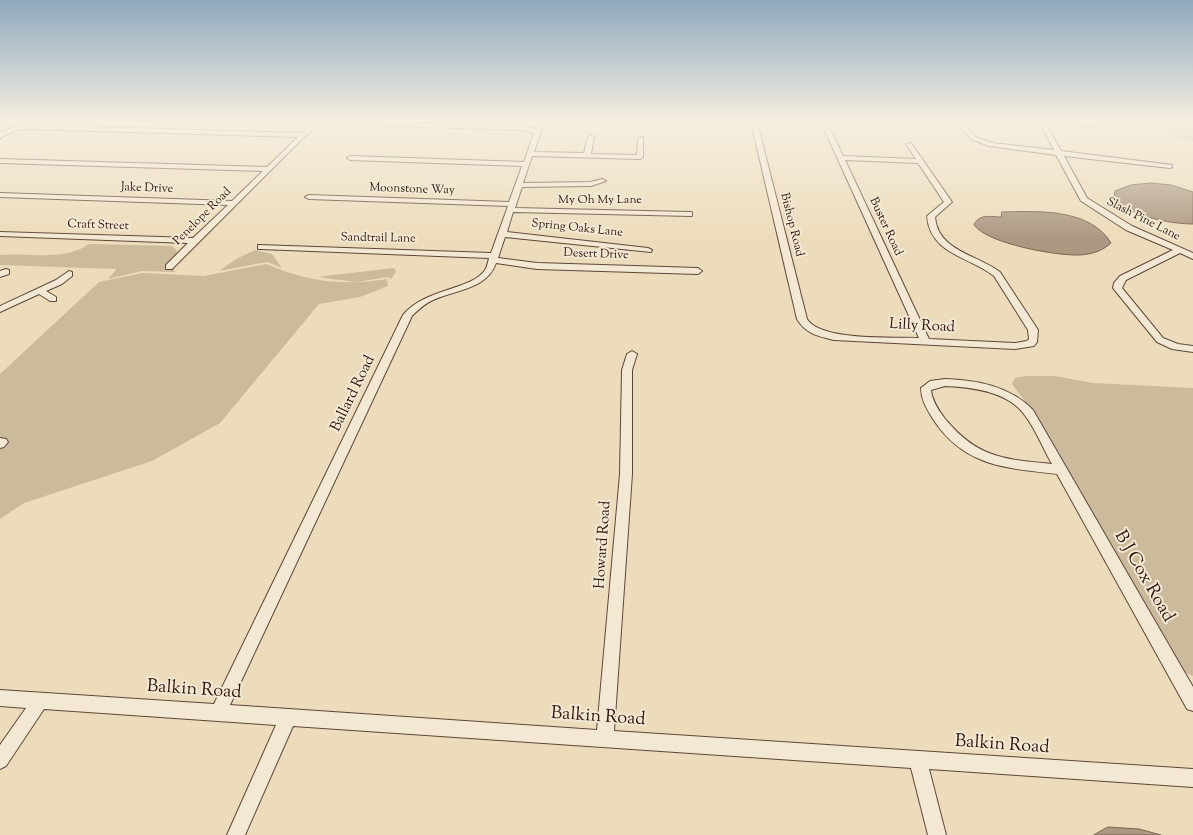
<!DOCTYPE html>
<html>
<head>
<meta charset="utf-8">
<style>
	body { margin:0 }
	canvas { display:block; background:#ecdcbb }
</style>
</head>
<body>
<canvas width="1193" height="835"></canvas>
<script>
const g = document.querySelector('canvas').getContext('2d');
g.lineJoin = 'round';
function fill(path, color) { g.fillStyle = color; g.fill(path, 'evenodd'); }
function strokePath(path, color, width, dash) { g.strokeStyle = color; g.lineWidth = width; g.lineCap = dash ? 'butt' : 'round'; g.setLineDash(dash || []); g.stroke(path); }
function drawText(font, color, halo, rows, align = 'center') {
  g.font = font + ' "Sorts Mill Goudy",serif'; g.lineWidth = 4; g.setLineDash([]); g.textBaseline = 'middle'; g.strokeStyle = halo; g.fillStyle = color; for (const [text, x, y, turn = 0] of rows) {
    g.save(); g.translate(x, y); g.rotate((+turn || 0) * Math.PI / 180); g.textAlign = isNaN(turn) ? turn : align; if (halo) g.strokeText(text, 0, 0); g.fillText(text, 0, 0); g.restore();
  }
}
const green = new Path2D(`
	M1153,122H1193V142L1170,134Z
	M89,244L172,246L177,251L175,258L164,269H170L173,266L175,272L142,271L108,279L116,270V269L0,265V255C30,252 63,262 89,244Z
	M255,250L272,254L282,268L267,262L219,271L236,259Z
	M266,264C309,282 342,286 387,279L388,286L360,297L319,304L220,423L152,461L24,503L0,519V374L99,282L142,273L204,276Z
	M394,268L396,272L391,279L388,277L356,282L317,277Z
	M1026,376H1055L1093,383L1193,388V676L1182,671L1029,407L1012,384L1015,378Z`);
const water = new Path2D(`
	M1151,183L1171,185L1193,192V224C1172,224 1123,216 1114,195L1115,191L1131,185Z
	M1002,212C1037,211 1090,208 1111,243C1102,251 1093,254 1080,255C1057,256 988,244 974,225C979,213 992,217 1001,217Z
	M1108,827L1139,829L1161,835H1094Z`);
const minor = new Path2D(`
	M310,122L525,126L535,129L538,122H544L534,152L584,153L588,137L591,135L594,137L591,154L637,155L638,138L643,137V157L640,159L532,156L523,183L591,182L602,179L606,181L591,186L522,187L515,208L689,212H692V216L513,212L507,232L648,248L652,250L651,252L505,237L498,258L537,263L698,268L702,271L698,274L537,269L496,263C487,290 453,290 431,301C423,305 418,310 412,316L230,705L597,730L620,474L622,370L627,354L632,351L637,354L632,370V474L614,731L1193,769V787L929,769L946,835H928L911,768L293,726L245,835H227L276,725L44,709L6,766L0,769V745L26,708L0,706V690L214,704L403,315C425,288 472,290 485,270C487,267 488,262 489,258L261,249H258V245L491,253L508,206L309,199L305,197L309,195L509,202L522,166L350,160L347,158L350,156L524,162L534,133L525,130L320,124L305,136L172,269H166V265L188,243L0,236V232L193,238L228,205L0,197V193L232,201L263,171L0,163V159L267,167L298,137L28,129L16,130L0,138V133L13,127L28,125L302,133L313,124Z
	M751,122H757L807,319C820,341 894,337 919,338L821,122H827L843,156L916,159L906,144L911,143L952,202L935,217C938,251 976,254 1000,272L1038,330L1037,342L1034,346L1015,349L834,340C818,336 806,334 797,319ZM845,160L918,163L944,202L927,216C930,254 968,256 994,276L1028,330L1029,339L1027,341L1015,343L929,339Z
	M868,122H874L876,126L871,127Z
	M956,122H962L975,137L992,143L1054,150L1039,122H1045L1061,151L1172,165V167L1170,168L1064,156L1087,198L1132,226L1193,253V259L1180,253L1126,280L1122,288L1163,338L1178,344L1193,346V352L1172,349L1157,342L1113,288L1114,283L1120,276L1173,250L1126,230L1081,201L1056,155L989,146L971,139Z
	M1057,122L1108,124L1111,126L1108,128L1060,124Z
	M6,269L9,270V274L0,277V271Z
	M69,271L72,272V276L62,284L46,291L56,297V301H50L39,294L0,312V306L56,280Z
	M945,379C977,380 1010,386 1033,410L1193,687V711L1187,709L1057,474C1007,468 964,467 933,419C927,409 921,400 921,388L930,381ZM945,386C967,387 997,390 1015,405C1031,417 1042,447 1052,464C1005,459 979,459 946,420C939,411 932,401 931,390Z
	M0,438L6,439L8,442L4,447L0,448Z`);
const farStreetnames = [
	["Jake Drive",147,189,2],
	["Moonstone Way",412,190,2],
	["My Oh My Lane",600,201],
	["Penelope Road",203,217,-45],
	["Slash Pine Lane",1143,220,27],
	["Bishop Road",791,225,76],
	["Craft Street",98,226,2],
	["Buster Road",885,227,65],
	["Spring Oaks Lane",577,229,6],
	["Sandtrail Lane",378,239,1],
	["Desert Drive",596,255,2]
];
const streetNames = [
	["Lilly Road",922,327,3],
	["Ballard Road",354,394,-64],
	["Howard Road",604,545,-86]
];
const nearStreetnames = [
	["B J Cox Road",1143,577,60],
	["Balkin Road",194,691,4],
	["Balkin Road",598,718,4],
	["Balkin Road",1002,746,4]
];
fill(green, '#ccba9d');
fill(water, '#ab9880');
strokePath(water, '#796452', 1);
strokePath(minor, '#5e4738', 2);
fill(minor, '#f3e8d3');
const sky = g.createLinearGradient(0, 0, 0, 239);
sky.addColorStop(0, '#8fa9be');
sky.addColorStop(0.51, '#f6efe0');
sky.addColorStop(1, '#f6efe000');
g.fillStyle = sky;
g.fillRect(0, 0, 1193, 239);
drawText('12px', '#2e150c', '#f3e8d3', farStreetnames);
drawText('15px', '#2e150c', '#f3e8d3', streetNames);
drawText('18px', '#2e150c', '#f3e8d3', nearStreetnames);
</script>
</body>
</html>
